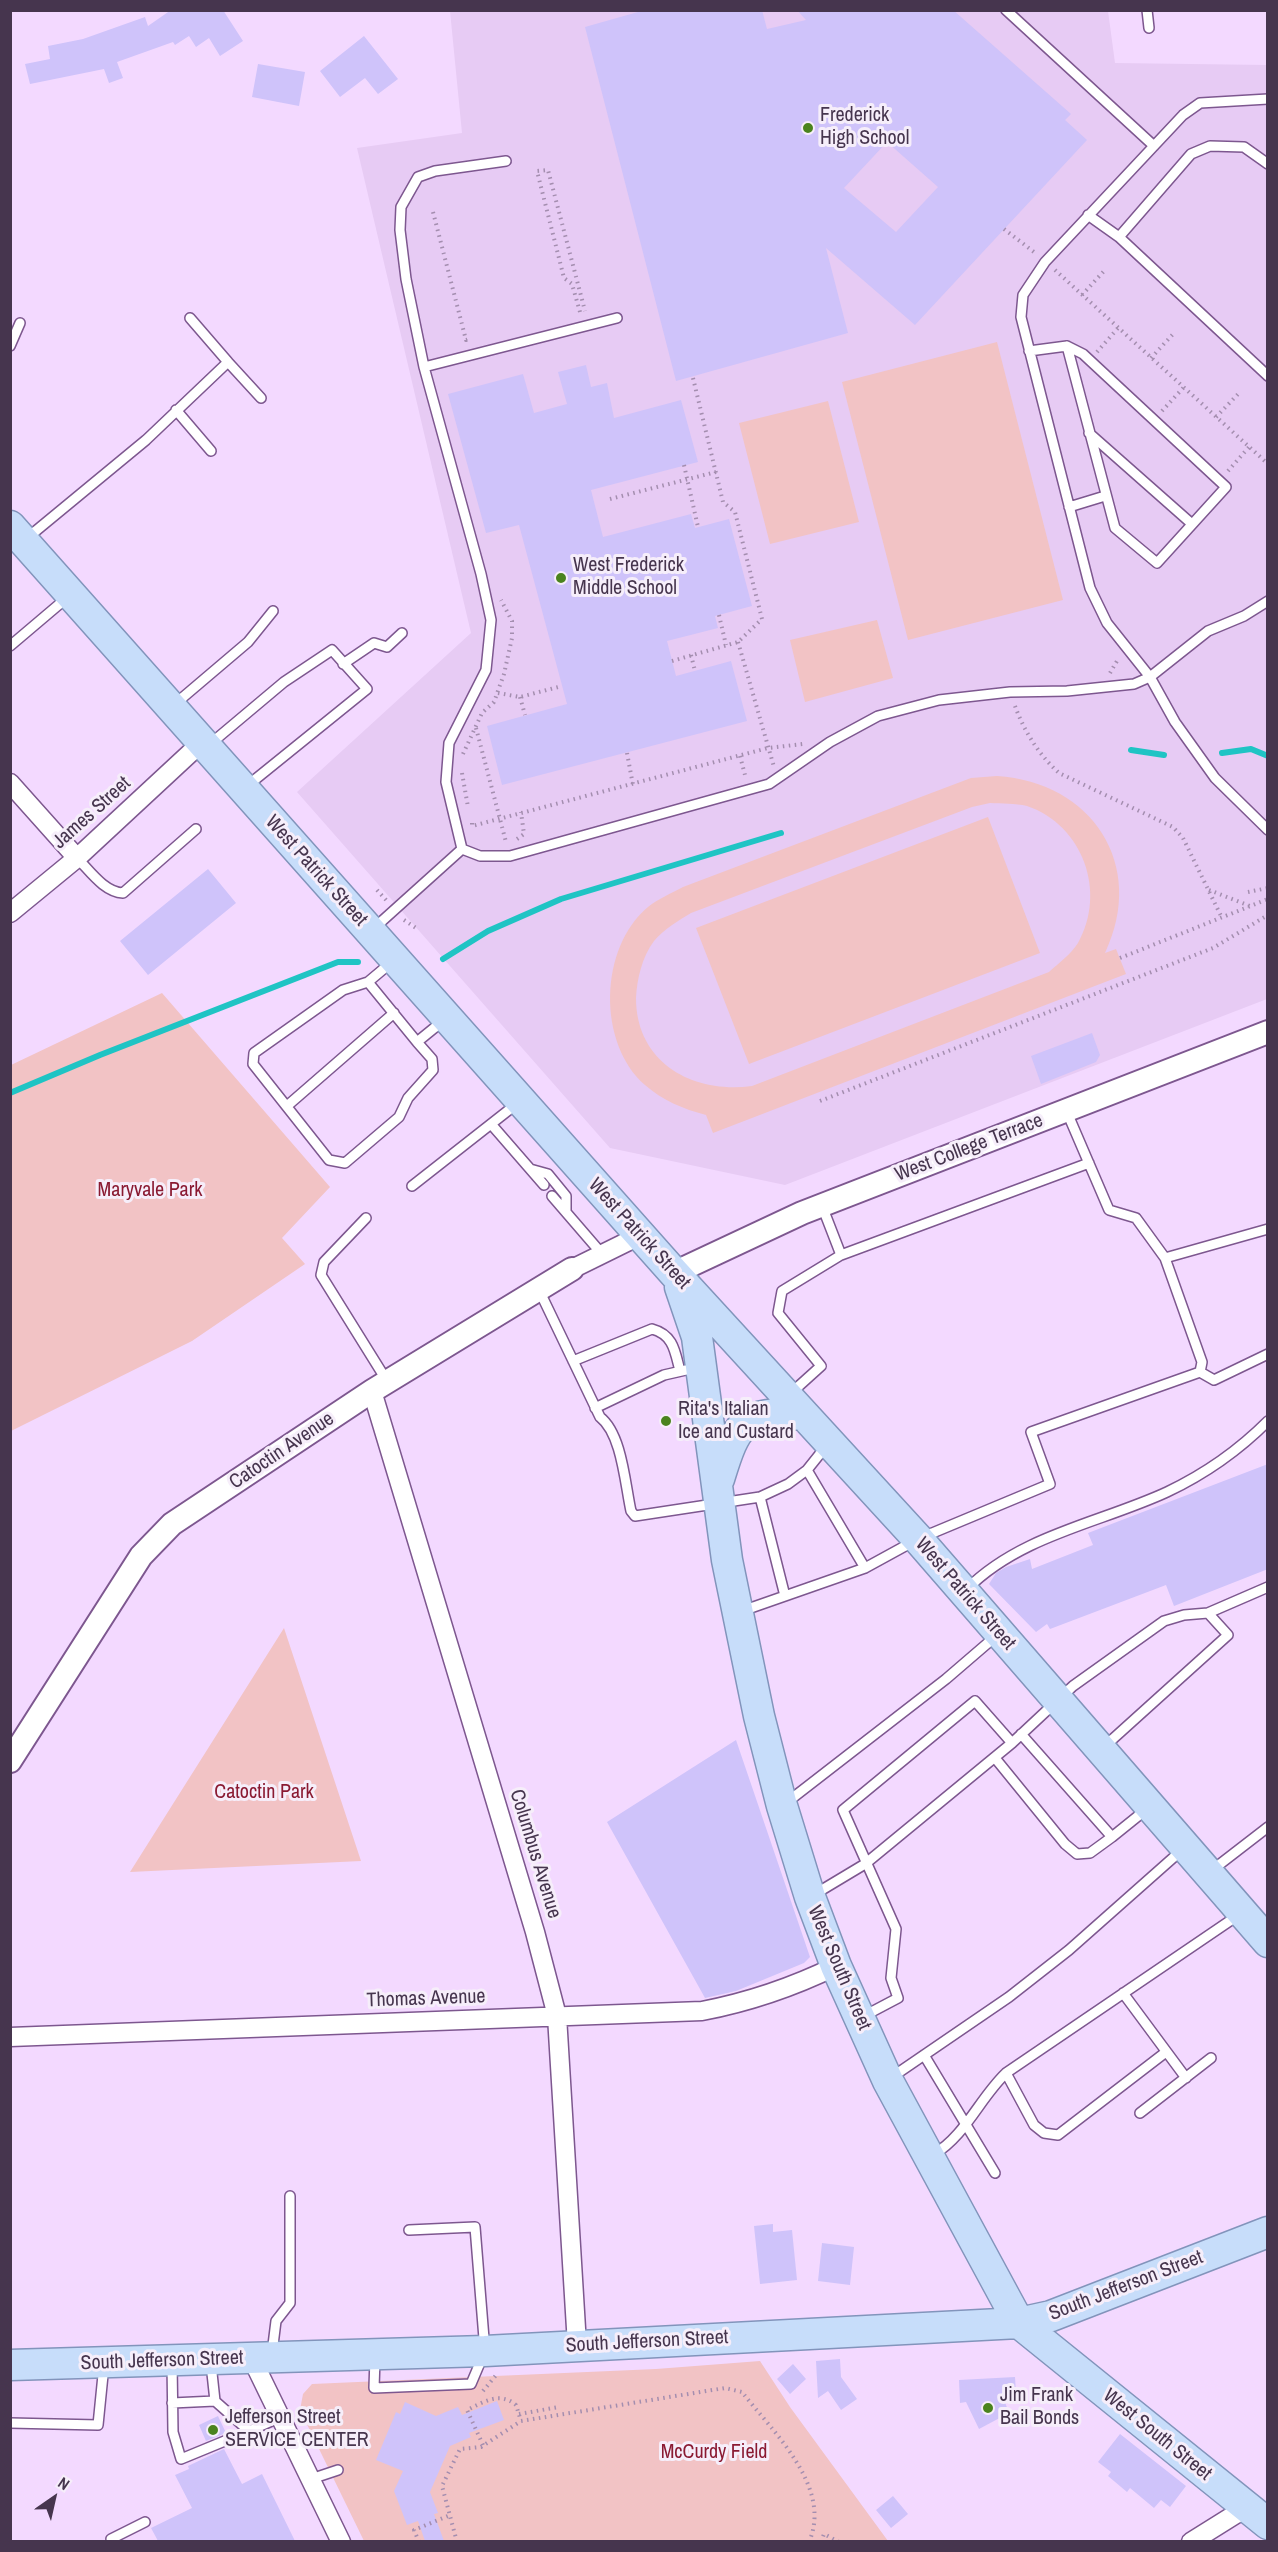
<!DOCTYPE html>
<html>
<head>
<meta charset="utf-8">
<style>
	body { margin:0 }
	#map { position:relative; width:1278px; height:2552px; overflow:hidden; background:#f3d9ff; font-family:"Archivo Narrow",sans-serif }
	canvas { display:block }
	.frame { position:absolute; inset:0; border:12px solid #46354e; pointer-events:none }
	.north { position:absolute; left:24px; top:2468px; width:60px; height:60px; -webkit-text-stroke:4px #f6eefa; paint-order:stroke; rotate:34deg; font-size:16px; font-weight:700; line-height:24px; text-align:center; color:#46354e }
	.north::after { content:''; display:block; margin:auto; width:21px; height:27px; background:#46354e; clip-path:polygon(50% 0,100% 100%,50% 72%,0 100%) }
</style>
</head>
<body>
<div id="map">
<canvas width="1278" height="2552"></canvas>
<div class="frame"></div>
<div class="north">N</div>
</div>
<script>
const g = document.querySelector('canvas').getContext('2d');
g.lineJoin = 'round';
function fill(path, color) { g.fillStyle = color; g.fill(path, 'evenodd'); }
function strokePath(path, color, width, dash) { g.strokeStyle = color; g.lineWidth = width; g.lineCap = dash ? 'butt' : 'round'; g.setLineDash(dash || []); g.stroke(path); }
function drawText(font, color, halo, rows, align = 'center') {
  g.font = font + ' "Archivo Narrow",sans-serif'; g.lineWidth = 6; g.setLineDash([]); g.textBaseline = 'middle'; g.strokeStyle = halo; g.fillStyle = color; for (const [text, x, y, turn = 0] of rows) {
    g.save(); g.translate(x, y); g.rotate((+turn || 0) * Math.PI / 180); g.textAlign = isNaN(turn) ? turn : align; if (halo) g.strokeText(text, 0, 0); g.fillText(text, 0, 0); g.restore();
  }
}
const built = new Path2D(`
	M450,11H1108L1115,63L1267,65V999L785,1185L610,1148L297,792L471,633L357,148L462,133Z`);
const green = new Path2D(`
	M997,342L1063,600L908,640L842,382Z
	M828,401L859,522L770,544L739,423Z
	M877,620L893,678L805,702L790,640Z
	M997,776C1092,782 1147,865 1105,953L1116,949L1126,974L713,1133L706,1115C683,1109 662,1100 645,1085C597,1043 599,948 648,907C658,899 672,893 683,887L971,778ZM990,803C1002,804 1015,803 1027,806C1083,825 1107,892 1078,943C1071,954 1059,963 1049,972L752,1086C693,1094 636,1063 636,998C637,979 642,957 654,941C664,929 678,921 691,913L972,807Z
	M988,817L1040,953L749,1064L696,928Z
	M162,993L330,1187L282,1238L305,1264L192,1341L11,1431V1065Z
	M284,1628L361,1861L130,1872Z
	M760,2361L790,2407L888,2541H364L300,2410L303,2394L312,2384L656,2369Z`);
const stream = new Path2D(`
	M1131,750L1164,755
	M1222,753L1251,749L1268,756
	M443,959L488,931L561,899L781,833
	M10,1093L100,1055L338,962H358`);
const building = new Path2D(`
	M171,10H223L243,41L220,56L209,38L196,47L189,36L175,45L173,42L117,62L123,78L109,83L104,69L30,84L25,64L50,59L48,46L83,39L145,17L148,26Z
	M645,10H762L767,29L806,20L797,10H953L1071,114L1065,120L1087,140L915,325L826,248L848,333L676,381L585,27ZM887,142L938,187L896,232L844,188Z
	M364,36L398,79L378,94L365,78L340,97L320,71Z
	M258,64L305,72L299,106L252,97Z
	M586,365L591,387L607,383L614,418L681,400L698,462L591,490L603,537L691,514L695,528L729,519L752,606L715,616L718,628L667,641L676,676L731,661L747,721L502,785L487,726L567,704L519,525L486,533L448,394L523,374L534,413L567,404L558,372Z
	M208,869L236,903L148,975L120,941Z
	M1092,1033L1100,1055L1096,1062L1041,1084L1031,1056Z
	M1268,1464V1569L1174,1606L1166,1585L1050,1629L1047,1624L1036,1632L989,1584L996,1573L1006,1567L1030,1559L1032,1569L1093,1545L1088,1533Z
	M736,1740L810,1957L804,1963L736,1991L705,1998L607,1822Z
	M773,2224V2232L792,2230L797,2280L760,2284L754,2226Z
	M822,2243L854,2247L850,2285L818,2281Z
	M840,2359L841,2377L857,2399L841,2410L828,2391L818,2398L816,2361Z
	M793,2364L806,2379L790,2394L777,2379Z
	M1015,2377L1016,2394H1002L1009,2413L979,2429L966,2402L960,2403L959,2380Z
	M497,2401L504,2420L469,2433L471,2437L450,2446L430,2492L438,2513L434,2514L444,2541H425L418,2521L407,2525L394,2491L403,2471L376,2460L396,2412L400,2414L405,2402L436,2416L458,2407L462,2415Z
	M218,2416L226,2433L206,2441L199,2425Z
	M1120,2434L1186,2486L1170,2507L1161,2500L1154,2508L1130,2488L1127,2492L1108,2476L1111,2472L1098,2462Z
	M224,2449L242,2484L262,2474L295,2541H158L151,2528L192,2508L175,2475L189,2469L188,2466Z
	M893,2496L908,2514L891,2528L876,2510Z`);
const path = new Path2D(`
	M433,212L466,340L470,339
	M1004,229L1034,252
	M1055,270L1268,464
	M1082,295L1104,271
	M580,312L572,284L564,278L537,171L548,170L585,311
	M1097,352L1118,328
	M1151,358L1174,333
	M1162,411L1184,387
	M1216,417L1240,392
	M684,465L698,527
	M1228,471L1249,447
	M610,499L716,472
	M719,615L726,645
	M738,642L774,767
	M691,655L695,671
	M672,661L738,642L762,619L735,512L723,502L693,378
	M1110,673L1117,661
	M498,693L520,697L562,686
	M520,697L525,715
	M1015,706C1024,731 1039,755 1059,773L1173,827L1183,838L1222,918
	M476,728L506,842
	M627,753L633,785
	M463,754L482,713L494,702L504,674L512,638V621L501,600
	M740,756L745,775L749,776
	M462,773L468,807
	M472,823V826L768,748L803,744
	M517,839L524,834L521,812
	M377,890L387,901
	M1209,890L1250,906
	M1248,892L1268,888
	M404,920L416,928
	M1120,958L1268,899
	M820,1101L1213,948L1268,915
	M483,2391L497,2374
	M519,2414L559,2407
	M483,2445L467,2410C484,2402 499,2391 516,2405L521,2421
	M419,2542L414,2530L448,2516
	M457,2542L442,2486L460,2449L481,2447L521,2421L725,2388L742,2392C773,2432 833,2487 809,2542
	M821,2542L824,2534L839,2542`);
const service = new Path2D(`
	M1006,10L1154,146
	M1147,10L1149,28
	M1268,99L1200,103L1183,115L1045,262L1023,295L1021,317L1090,588L1107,623L1150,677L1175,722L1215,778L1268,830
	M1088,215L1119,237L1268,376
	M1119,237L1191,154L1210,146L1244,147L1268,164
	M190,318L228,362
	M10,346L20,323
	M1029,351L1067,346L1083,354L1226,487L1157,563L1115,528L1067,346
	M424,367L617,318
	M176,410L211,451
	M1089,433L1192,524
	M1069,507L1105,496
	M26,539L146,440L228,362L261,398
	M10,646L69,596
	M343,664L374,643L387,647L402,633
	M175,704L248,642L273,611
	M209,745L284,682L332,650L367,689L247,786
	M462,849L480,856H510L769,784L830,742L878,716L939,700L1010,692L1067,691L1134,684L1150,677L1208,631L1244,616L1268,601
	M462,849L446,782L449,743L486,670L491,620L481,574L424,367L406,279L400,230L401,207L418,177L435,171L506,161
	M77,858C90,871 104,892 123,893L196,829
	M372,930L462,849
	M393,961L368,982L417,1042L444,1020
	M368,982L343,990L254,1053L253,1064L329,1160L345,1163L399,1117L408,1098L433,1070L432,1059L417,1042
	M287,1106L394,1013
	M1066,1110L1109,1210L1136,1218L1165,1258L1268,1229
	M491,1124L544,1185
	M530,1169L548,1174L566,1196V1212
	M412,1186L519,1102
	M552,1196L602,1254
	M822,1206L841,1255L1089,1163
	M366,1218L324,1262L321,1275L387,1381
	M539,1290L600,1417C622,1434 625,1484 631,1511L635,1516L760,1497L788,1484L807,1470
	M573,1361L652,1329C674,1335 675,1352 680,1371
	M1200,1372L1214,1380L1268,1354
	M790,1394L821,1366L778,1313L782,1291L841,1255
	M595,1408L664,1375L686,1370
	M827,1445L807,1470L865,1568
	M760,1497L785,1596
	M967,1589C1021,1535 1100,1523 1167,1492C1205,1474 1238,1451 1268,1421
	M742,1611L865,1568L918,1539L1050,1484L1031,1432L1200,1372L1202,1362L1165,1258
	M1208,1613L1268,1587
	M1021,1734L1112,1837L1148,1808
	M995,1758L1065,1844L1077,1854L1090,1853L1112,1837
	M786,1803L946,1679L996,1636
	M1211,1871L1268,1827
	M815,1894L865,1864L1012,1743L1073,1686L1164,1621L1184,1615L1208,1613L1228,1635L1105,1746
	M1123,1993L1186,2078
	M862,2017L898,1998L891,1978L896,1929L843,1810L975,1701L1012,1743
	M924,2055L995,2173
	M1006,2073L1034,2125L1044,2133L1058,2135L1166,2052
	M892,2077L1009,1997L1069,1950L1183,1849
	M1140,2113L1211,2058
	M933,2155C966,2135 979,2099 1006,2073L1240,1914
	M272,2353L276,2321L290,2303V2196
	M375,2358L374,2388L471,2384L485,2351L475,2227L409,2230
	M172,2363L173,2432L181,2459L249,2431
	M211,2364L215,2401L249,2431L281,2417
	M172,2403L215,2401
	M10,2423L98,2425L104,2365
	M311,2479L338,2470
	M111,2539L145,2522`);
const minor = new Path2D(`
	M10,783L77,858
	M10,913L77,858L201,743
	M572,1269L641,1235
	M372,1391L535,1932L557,2016L577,2345
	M10,2037L702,2011C749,2002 793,1987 836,1966
	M252,2359L341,2542
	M1191,2542L1247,2507`);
const tertiary = new Path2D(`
	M674,1273L802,1213L1268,1032
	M10,1761L141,1556L172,1524L372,1391L572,1269`);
const primary = new Path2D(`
	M10,526L674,1273L918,1539L1268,1942
	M680,1287L697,1337L727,1560L759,1716L782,1806L810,1897L836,1966L888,2081L1019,2323L1268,2524
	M719,1479C736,1423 743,1410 804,1415
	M10,2365L485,2351L1019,2323L1051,2316L1268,2232`);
const markers = [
	[808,128,6,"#4a831e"],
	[561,578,6,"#4a831e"],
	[666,1421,6,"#4a831e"],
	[988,2408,6,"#4a831e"],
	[213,2430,6,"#4a831e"]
];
const poiNames = [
	["Frederick",820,116],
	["High School",820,139],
	["West Frederick",573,566],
	["Middle School",573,589],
	["Rita's Italian",678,1410],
	["Ice and Custard",678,1433],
	["Jim Frank",1000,2396],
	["Bail Bonds",1000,2419],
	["Jefferson Street",225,2418],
	["SERVICE CENTER",225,2441]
];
const streetNames = [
	["James Street",92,813,-42],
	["West Patrick Street",316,871,48],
	["West College Terrace",969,1148,-21],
	["West Patrick Street",639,1234,48],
	["Catoctin Avenue",282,1451,-34],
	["West Patrick Street",965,1594,49],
	["Columbus Avenue",535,1854,73],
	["West South Street",839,1968,67],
	["Thomas Avenue",426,1999,-2],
	["South Jefferson Street",1126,2286,-21],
	["South Jefferson Street",647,2342,-3],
	["South Jefferson Street",162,2361,-2],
	["West South Street",1157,2435,39]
];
const parkNames = [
	["Maryvale Park",150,1191],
	["Catoctin Park",264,1793],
	["McCurdy Field",714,2453]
];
fill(built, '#e7cbf4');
fill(green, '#f2c3c5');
strokePath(stream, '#1fc4c4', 6);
fill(building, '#cfc3fa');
strokePath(service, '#7d578f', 12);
strokePath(minor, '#7d578f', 21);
strokePath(tertiary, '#7d578f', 26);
strokePath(primary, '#8294bb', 33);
strokePath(path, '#a48eaf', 4, [1.5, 4.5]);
strokePath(service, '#fff', 9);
strokePath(minor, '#fff', 18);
strokePath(tertiary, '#fff', 22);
strokePath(primary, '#c7ddfa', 30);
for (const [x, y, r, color] of markers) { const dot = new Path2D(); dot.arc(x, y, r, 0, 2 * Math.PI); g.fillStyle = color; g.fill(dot); strokePath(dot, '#f6eefa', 2); }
drawText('20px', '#46354e', '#f6eefa', poiNames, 'left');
drawText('20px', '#46354e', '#f6eefa', streetNames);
drawText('20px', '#8a1a32', '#f6eefa', parkNames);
</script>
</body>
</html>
